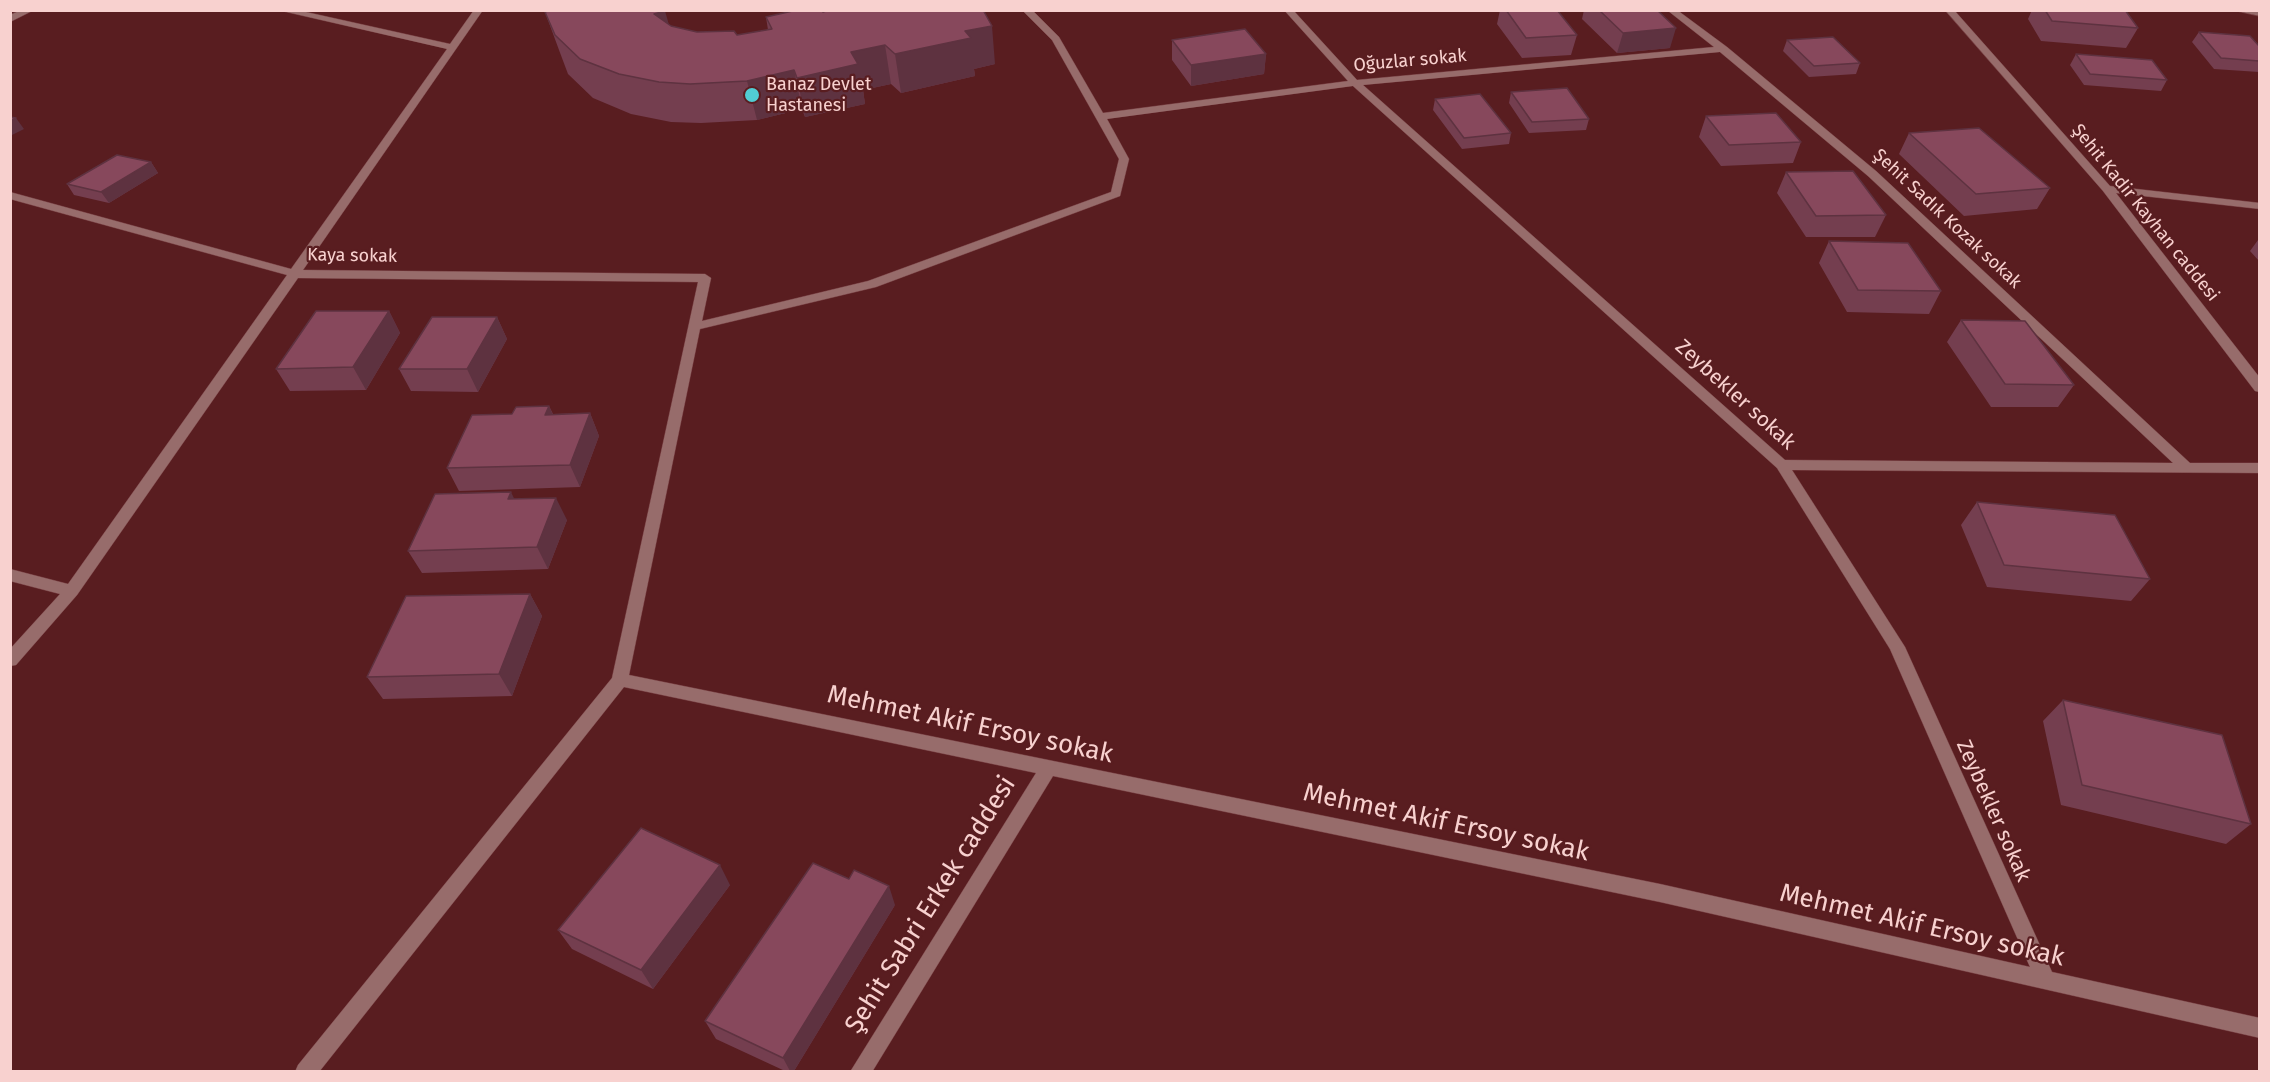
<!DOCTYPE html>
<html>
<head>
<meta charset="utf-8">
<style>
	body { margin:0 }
	#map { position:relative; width:2270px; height:1082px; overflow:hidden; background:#591d20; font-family:"Fira Sans",sans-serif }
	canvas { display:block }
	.frame { position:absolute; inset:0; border:12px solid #f8d1cf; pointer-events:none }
</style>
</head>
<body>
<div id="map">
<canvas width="2270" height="1082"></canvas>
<div class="frame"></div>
</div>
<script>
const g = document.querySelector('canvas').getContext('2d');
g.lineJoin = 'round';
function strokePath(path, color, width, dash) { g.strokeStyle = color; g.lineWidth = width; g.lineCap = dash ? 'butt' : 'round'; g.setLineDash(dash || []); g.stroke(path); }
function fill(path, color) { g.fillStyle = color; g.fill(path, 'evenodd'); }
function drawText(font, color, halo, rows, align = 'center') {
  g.font = font + ' "Fira Sans",sans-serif'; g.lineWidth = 4.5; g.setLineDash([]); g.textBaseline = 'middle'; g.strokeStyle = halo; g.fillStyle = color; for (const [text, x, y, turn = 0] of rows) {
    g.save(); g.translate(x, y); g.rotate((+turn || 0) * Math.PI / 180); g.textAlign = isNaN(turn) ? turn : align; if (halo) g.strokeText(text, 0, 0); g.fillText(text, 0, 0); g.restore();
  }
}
const minor = new Path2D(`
	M21,10H34L10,22V15Z
	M278,10H297L450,44L474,10H483L303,270L705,274L711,278L702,321L868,281L1111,192L1119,159L1052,40L1022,10H1032L1059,37L1103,113L1348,81L1284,10H1293L1357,80L1714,47L1667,10H1677L1727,47L1876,171L2190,463H2260V473L1792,470L1905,647L2052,972L2260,1018V1038L1660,902L1053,776L872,1072H850L1036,773L624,687L319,1072H295L298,1065L612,678L698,282L298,278L77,595L16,665L10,666V649L60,594L10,581V569L68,584L287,275L10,199V192L291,269L447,49ZM1720,52L1868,176L2173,463L1785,460L1363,85ZM1353,86L1777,468L1890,649L2030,967L1660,884L629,675L700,329L876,287L1120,196L1129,159L1107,119Z
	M1945,10H1954L2110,186L2260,203V209L2116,193L2260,378V392L2255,391L2103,191Z
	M2232,10H2260V16Z`);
const wall = new Path2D(`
	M1500,10H1557L1577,35L1571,55L1522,58L1497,24Z
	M1584,10H1657L1670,48L1617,53L1582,19Z
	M2032,10H2125L2138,28L2126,48L2041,41L2028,19Z
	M545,12L668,24L671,26L697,32L737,35L768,30L766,17L995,64L974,69L975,76L901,93L891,84L863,90L865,104L805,117L802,109L757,120L701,123L671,122L631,114L593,98L568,74L559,50Z
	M2199,32L2259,46V72L2214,69L2192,42Z
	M1172,40L1266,54L1264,74L1191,86L1172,60Z
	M1787,40L1860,63L1856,74L1809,77L1783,51Z
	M2076,54L2167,80L2161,91L2084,85L2070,65Z
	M1511,92L1589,119L1586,130L1529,133L1509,103Z
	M1435,99L1511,133L1509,144L1462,149L1433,110Z
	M1706,116L1801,142L1793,163L1721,166L1699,137Z
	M1909,133L2050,188L2037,209L1964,216L1899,154Z
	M151,162L158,173L109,203L74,195L67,184Z
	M1786,172L1886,215L1875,237H1806L1777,193Z
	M2258,240H2259V261L2250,251Z
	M1829,241L1941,291L1929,314L1847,312L1819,263Z
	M389,311L400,333L366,390L290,391L276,369Z
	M497,317L507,339L478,392L411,391L399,369Z
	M1961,320L2074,385L2058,407H1991L1947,342Z
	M549,406L553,414L590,413L599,436L580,487L459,491L447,468L512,414Z
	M514,499L567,520L548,569L422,573L408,551Z
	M1977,502L2150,579L2131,601L1987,587L1961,525Z
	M530,594L542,616L512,696L383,699L367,677Z
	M2063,700L2251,824L2226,844L2061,805L2043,721Z
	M730,885L653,989L572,949L558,930Z
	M895,905L794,1071H785L716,1039L705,1021Z`);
const shadedWall = new Path2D(`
	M665,11L676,49L654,14Z
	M992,26L995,64L974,69L975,76L901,93L895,54L965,31Z
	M1676,28L1670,48L1617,53L1623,33Z
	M885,45L891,84L863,90L865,104L805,117L797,78L851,52Z
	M1266,54L1264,74L1191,86V65Z
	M794,70L802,109L757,120L747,81Z
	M16,118L24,129L10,136V121Z
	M151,162L158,173L109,203L101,192Z
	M389,311L400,333L366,390L353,367Z
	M497,317L507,339L478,392L467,369Z
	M549,406L559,428L545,415Z
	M590,413L599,436L580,487L570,465Z
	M511,492L522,515L508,499Z
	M556,498L567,520L548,569L537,547Z
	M530,594L542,616L512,696L499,674Z
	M720,865L730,885L653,989L641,970Z
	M889,886L895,905L794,1071H790L783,1058Z`);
const building = new Path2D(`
	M551,10H665V11L654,14L671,26L697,32L734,31L737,35L772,29L766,17L797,10H821L823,12L829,10H983L992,26L965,31L971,38L895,54L885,45L851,52L858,64L797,78L794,70L747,81L690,84L659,82L619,74L580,59L555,35L545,12Z
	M1506,10H1557L1577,35L1526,38Z
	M1599,10H1657L1676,28L1623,33Z
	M2045,10H2125L2138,28L2052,21Z
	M1245,29L1266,54L1191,65L1172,40Z
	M2199,32L2250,36L2259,46V61L2221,58Z
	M1833,37L1860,63L1814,66L1787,40Z
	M2076,54L2152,60L2167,80L2090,74Z
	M1567,88L1589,119L1532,122L1511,92Z
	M1480,94L1511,133L1464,138L1435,99Z
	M1776,113L1801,142L1729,145L1706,116Z
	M10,117L16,118L10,121Z
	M1979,128L2050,188L1976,194L1909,133Z
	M117,155L151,162L101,192L67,184Z
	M1853,171L1886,215L1816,216L1786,172Z
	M1829,241L1908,243L1941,291L1858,290Z
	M316,311H389L353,367L276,369Z
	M432,317H497L467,369H399Z
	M1961,320L2025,321L2074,385L2005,384Z
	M549,406L545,415L590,413L570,465L447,468L472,415L512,414L516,407Z
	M511,492L508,499L556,498L537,547L408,551L435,494Z
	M1977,502L2115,515L2150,579L2004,565Z
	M530,594L499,674L367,677L406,596Z
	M2063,700L2222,735L2251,824L2082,785Z
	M641,828L720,865L641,970L558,930Z
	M813,863L849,879L854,870L889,886L783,1058L705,1021Z`);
const markers = [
	[752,95,8,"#51ccd3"]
];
const farStreetnames = [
	["Oğuzlar sokak",1410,61,-5],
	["Şehit Kadir Kayhan caddesi",2145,213,51],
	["Şehit Sadık Kozak sokak",1947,219,43],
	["Kaya sokak",352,256,1]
];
const farPoinames = [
	["Banaz Devlet",766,85],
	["Hastanesi",766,106]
];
const streetNames = [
	["Zeybekler sokak",1735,395,42],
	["Zeybekler sokak",1993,811,66]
];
const nearStreetnames = [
	["Mehmet Akif Ersoy sokak",970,725,12],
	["Mehmet Akif Ersoy sokak",1446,823,12],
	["Şehit Sabri Erkek caddesi",931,905,-58],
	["Mehmet Akif Ersoy sokak",1922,926,13]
];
strokePath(minor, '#763d40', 1);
fill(minor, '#976c6b');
fill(wall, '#743e4f');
fill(shadedWall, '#5e3240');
fill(building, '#87485c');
strokePath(building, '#5e3240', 1.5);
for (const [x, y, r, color] of markers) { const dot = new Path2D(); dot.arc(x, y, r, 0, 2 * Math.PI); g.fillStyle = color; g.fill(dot); strokePath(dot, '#591d20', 2); }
drawText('18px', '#f8d1cf', '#591d20', farStreetnames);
drawText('18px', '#f8d1cf', '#591d20', farPoinames, 'left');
drawText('21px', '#f8d1cf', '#591d20', streetNames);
drawText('26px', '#f8d1cf', '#591d20', nearStreetnames);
</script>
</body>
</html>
